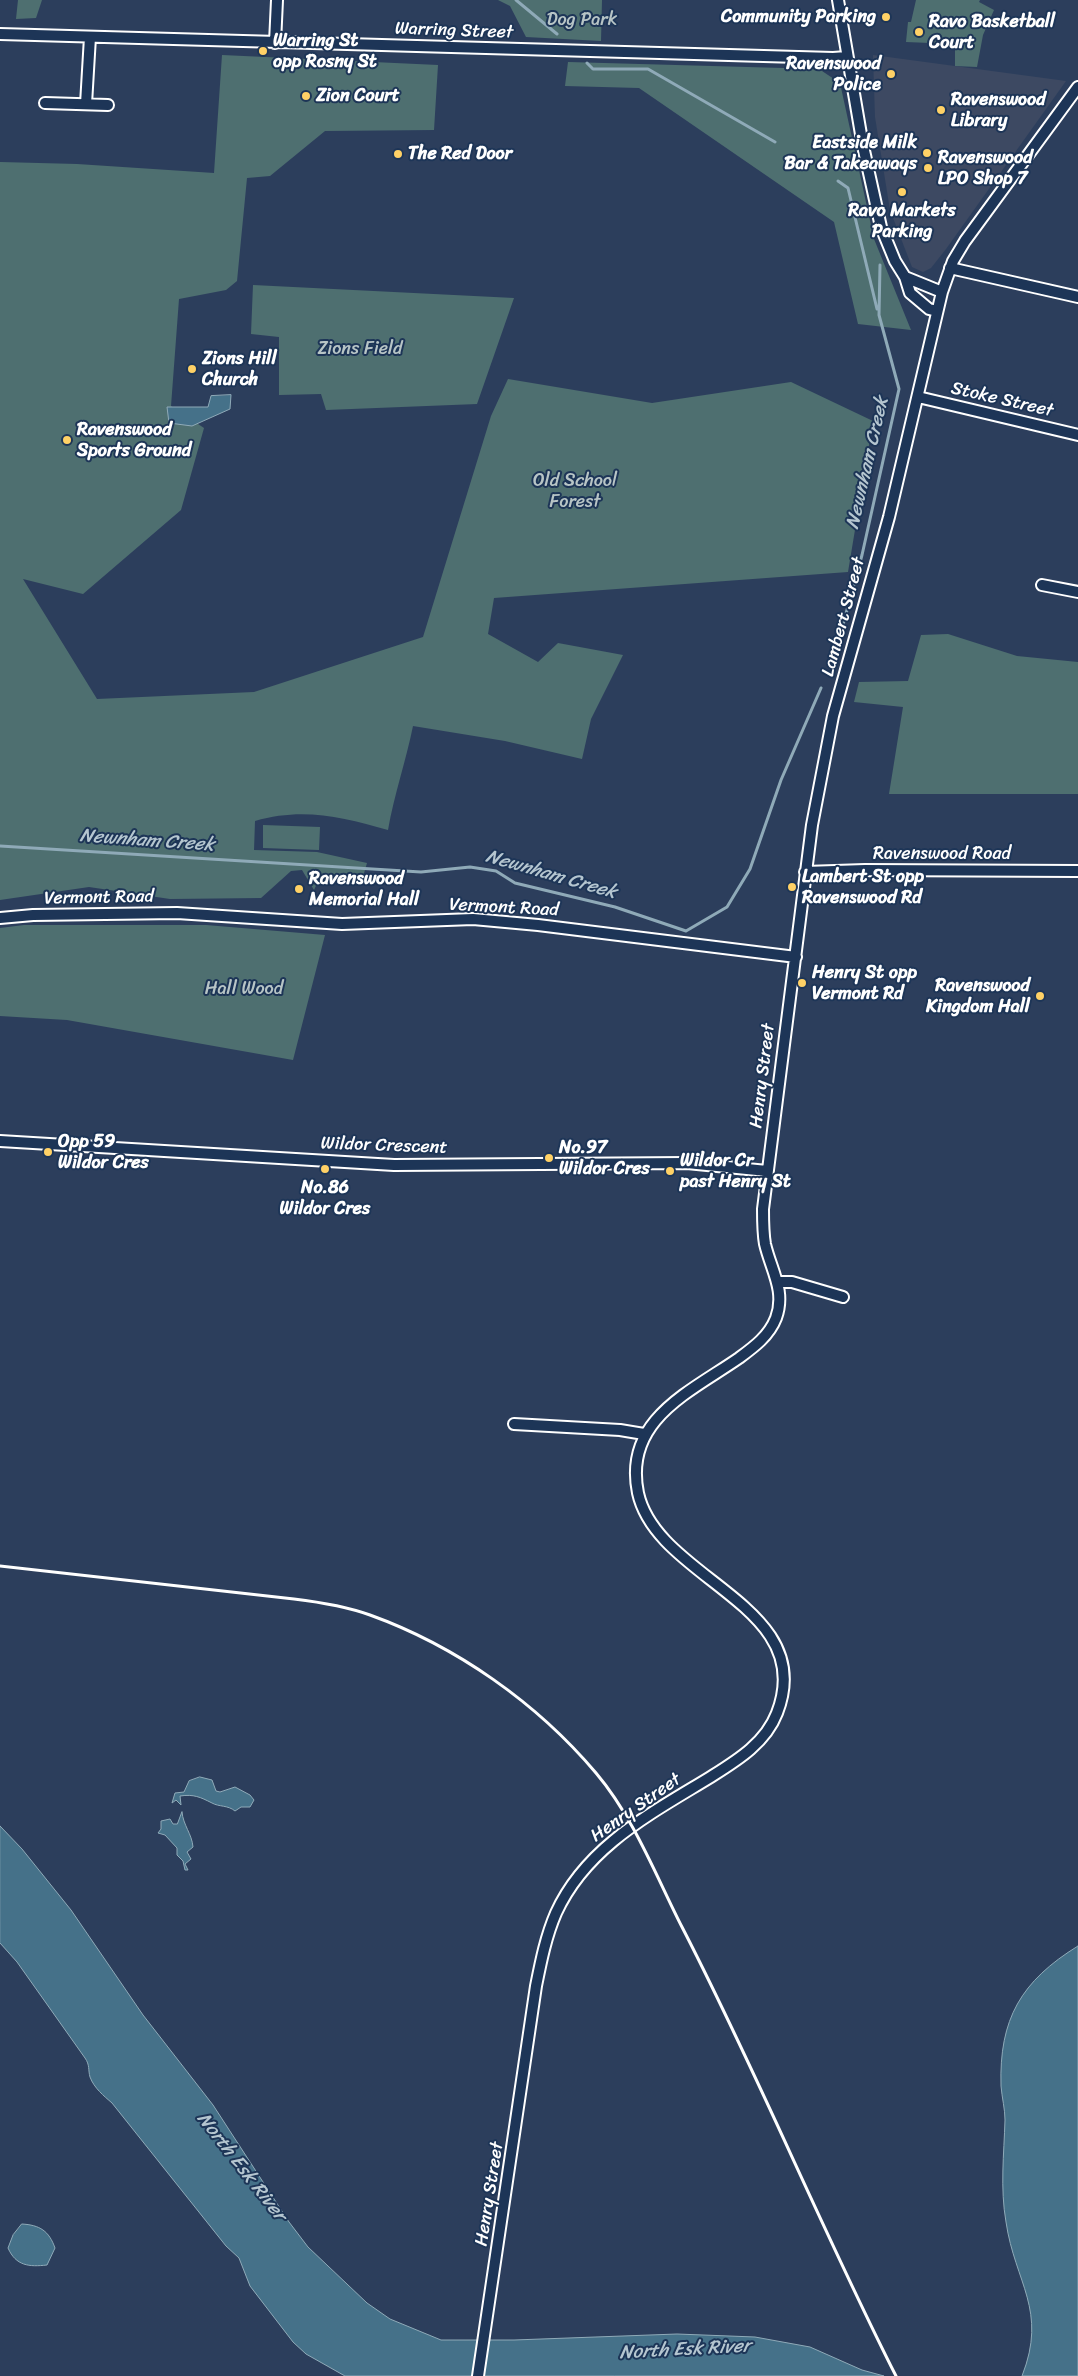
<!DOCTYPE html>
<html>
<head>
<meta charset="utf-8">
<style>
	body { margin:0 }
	canvas { display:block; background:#2c3e5c }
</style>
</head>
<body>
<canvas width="1078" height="2376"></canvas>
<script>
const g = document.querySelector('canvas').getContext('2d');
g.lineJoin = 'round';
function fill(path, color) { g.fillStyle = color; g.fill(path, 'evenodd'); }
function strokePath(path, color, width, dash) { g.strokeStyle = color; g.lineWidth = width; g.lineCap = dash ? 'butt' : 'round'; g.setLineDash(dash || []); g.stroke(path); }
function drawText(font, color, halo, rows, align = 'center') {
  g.font = font + ' Sriracha,sans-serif'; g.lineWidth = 4; g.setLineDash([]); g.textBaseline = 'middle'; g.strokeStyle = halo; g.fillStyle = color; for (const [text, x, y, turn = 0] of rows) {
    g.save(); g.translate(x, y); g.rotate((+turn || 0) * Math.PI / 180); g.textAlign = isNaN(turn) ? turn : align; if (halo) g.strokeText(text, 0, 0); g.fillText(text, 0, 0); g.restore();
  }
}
const built = new Path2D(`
	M873,55L1066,81L946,249L931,268L923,272L912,267L890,210L875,117Z`);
const green = new Path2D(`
	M18,0H42L36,18L16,19Z
	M498,0H602L601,41L526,37L510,6Z
	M916,0H980L979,2L994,10L983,35L977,67L955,66V44L906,42L908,22H911Z
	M222,55L438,65L434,130L325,131L270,176L247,178L237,281L226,290L179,299L171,406L204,428L181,510L83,594L23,579L97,699L254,692L423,637L491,416L508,379L652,403L791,382L873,421L848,572L494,598L488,634L538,662L558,643L623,655L591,719L582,759L505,741L413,726C406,761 394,795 388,830C343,817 302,807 255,821L254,850L317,852L367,863L362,880L319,879L314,890L302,870L291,871L261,898L170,899L89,887L0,900V162L77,164L214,173Z
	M568,62L819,69L840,83L874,239L911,330L858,324L834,222L639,88L565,86Z
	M253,285L514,298L477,404L326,410L321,394L279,395V337L251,334Z
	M948,634L1017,656L1078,662V794H889L903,707L854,702L859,682L908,681L921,635Z
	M263,825L320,827L319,850L263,848Z
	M24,925H206L325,935L293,1060L67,1020L0,1016V928Z`);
const water = new Path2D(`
	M231,395L230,409L192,426L169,423L167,407H208L211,396Z
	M200,1777L212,1780L216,1791L220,1792L235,1787L250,1795L254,1800L250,1807H241L235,1811C228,1805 219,1807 212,1803C200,1797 194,1794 180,1796L181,1805L176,1800L172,1803L175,1793L184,1792L189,1781Z
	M182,1812C183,1825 192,1834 193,1847L187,1852L191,1859L185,1864L188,1870H185L183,1861L177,1855V1848L165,1835L158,1833L161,1829V1821L170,1819L173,1824H177Z
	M0,1826L22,1849L71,1910L143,2015L213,2105L289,2222L308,2247L367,2303L390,2319L441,2340H514L677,2334L755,2337L810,2347L862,2370L884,2376H345L306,2354L293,2342L250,2286L239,2258L226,2246L112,2103C104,2096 94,2088 90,2077C88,2070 90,2065 85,2058L17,1962L0,1943Z
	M1078,1946V2376H1022C1048,2310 1015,2283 1006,2222C1000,2188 1004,2154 1005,2120C1005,2109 1002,2098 1001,2086C999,2019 1021,1981 1078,1946Z
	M22,2224C40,2225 49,2231 55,2248L47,2265C29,2267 16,2266 8,2248L13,2235Z`);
const stream = new Path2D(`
	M516,0L557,34
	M587,63L593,69H648L775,142
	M838,181L848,188L877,309
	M832,665L862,555L899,389L879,315L880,265
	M0,846L421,872L470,867L496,871L515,883L615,907L686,931L727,907L750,869L781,780L821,688`);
const minor = new Path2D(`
	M838,0L863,146L881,227L895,261L905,277L910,293L929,309L937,311
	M0,34L833,58L847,57
	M275,43L277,0
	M45,103L108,105
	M86,104L90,37
	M950,268L1078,297
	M905,277L942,292
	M918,397L1078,435
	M1042,585L1078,592
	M805,872L865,870L1078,871
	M0,918L33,915L177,913L342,924L473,919L538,925L796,957
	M0,1141L394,1165L687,1163L767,1171
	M778,1282H792L843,1297
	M514,1424L620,1430L644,1434
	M478,2376L536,1986C541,1961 546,1936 556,1913C586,1847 650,1814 709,1778C736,1761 765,1744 777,1713C819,1605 657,1580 638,1493C623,1420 690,1392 739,1358C754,1347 769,1336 776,1318C786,1291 771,1270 765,1244C763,1233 763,1221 763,1209L812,825L833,716L889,517L942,292L953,261L965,241L1078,87`);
const rail = new Path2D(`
	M0,1566L294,1599C319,1602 345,1606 370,1615C456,1646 537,1703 596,1773C634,1818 656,1876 682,1927C758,2074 821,2228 896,2376`);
const markers = [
	[886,17,5,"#ffd166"],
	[919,32,5,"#ffd166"],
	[263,51,5,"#ffd166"],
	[891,74,5,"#ffd166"],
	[306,96,5,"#ffd166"],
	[941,110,5,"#ffd166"],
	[927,153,5,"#ffd166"],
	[398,154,5,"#ffd166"],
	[928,168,5,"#ffd166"],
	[902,192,5,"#ffd166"],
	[192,369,5,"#ffd166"],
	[67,440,5,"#ffd166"],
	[792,887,5,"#ffd166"],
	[299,889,5,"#ffd166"],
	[802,983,5,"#ffd166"],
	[1040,996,5,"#ffd166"],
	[48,1152,5,"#ffd166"],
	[549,1158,5,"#ffd166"],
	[325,1169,5,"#ffd166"],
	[670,1171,5,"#ffd166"]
];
const poiNames = [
	["Community Parking",876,17,"right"],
	["Ravo Basketball",929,22],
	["Court",929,43],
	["Warring St",273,41],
	["opp Rosny St",273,62],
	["Ravenswood",881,64,"right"],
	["Police",881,85,"right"],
	["Zion Court",316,96],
	["Ravenswood",951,100],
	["Library",951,121],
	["Eastside Milk",917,143,"right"],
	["Bar & Takeaways",917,164,"right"],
	["The Red Door",408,154],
	["Ravenswood",938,158],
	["LPO Shop 7",938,179],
	["Ravo Markets",902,211,"center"],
	["Parking",902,232,"center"],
	["Zions Hill",202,359],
	["Church",202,380],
	["Ravenswood",77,430],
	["Sports Ground",77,451],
	["Lambert St opp",802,877],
	["Ravenswood Rd",802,898],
	["Ravenswood",309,879],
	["Memorial Hall",309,900],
	["Henry St opp",812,973],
	["Vermont Rd",812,994],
	["Ravenswood",1030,986,"right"],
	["Kingdom Hall",1030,1007,"right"],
	["Opp 59",58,1142],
	["Wildor Cres",58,1163],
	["No.97",559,1148],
	["Wildor Cres",559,1169],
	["Wildor Cr",680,1161],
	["past Henry St",680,1182],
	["No.86",325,1188,"center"],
	["Wildor Cres",325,1209,"center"]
];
const parkNames = [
	["Dog Park",582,20],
	["Zions Field",360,349],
	["Old School",575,481],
	["Forest",575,502],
	["Hall Wood",244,989]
];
const streetNames = [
	["Warring Street",454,31,2],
	["Stoke Street",1002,400,13],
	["Lambert Street",844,617,-75],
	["Ravenswood Road",942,854],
	["Vermont Road",99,898,-1],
	["Vermont Road",504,908,3],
	["Henry Street",763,1076,-83],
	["Wildor Crescent",384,1146,2],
	["Henry Street",636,1808,-35],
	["Henry Street",490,2194,-81]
];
const waterNames = [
	["Newnham Creek",868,463,-77],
	["Newnham Creek",147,841,4],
	["Newnham Creek",551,875,16],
	["North Esk River",241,2167,52],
	["North Esk River",685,2350,-3]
];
fill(built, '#3d4962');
fill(green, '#4e6f70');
fill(water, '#457189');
strokePath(water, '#8faab8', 1);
strokePath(stream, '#8faab8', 3);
strokePath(minor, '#fff', 14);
strokePath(minor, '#1d3557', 10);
strokePath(rail, '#fff', 3);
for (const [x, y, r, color] of markers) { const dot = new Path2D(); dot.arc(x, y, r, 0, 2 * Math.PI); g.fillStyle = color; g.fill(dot); strokePath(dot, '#1d3557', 2); }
drawText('bold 18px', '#fff', '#1d3557', poiNames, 'left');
drawText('18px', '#b8c5c6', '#1d3557', parkNames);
drawText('18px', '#fff', '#1d3557', streetNames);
drawText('italic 19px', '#b5c6d0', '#1d3557', waterNames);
</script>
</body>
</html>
